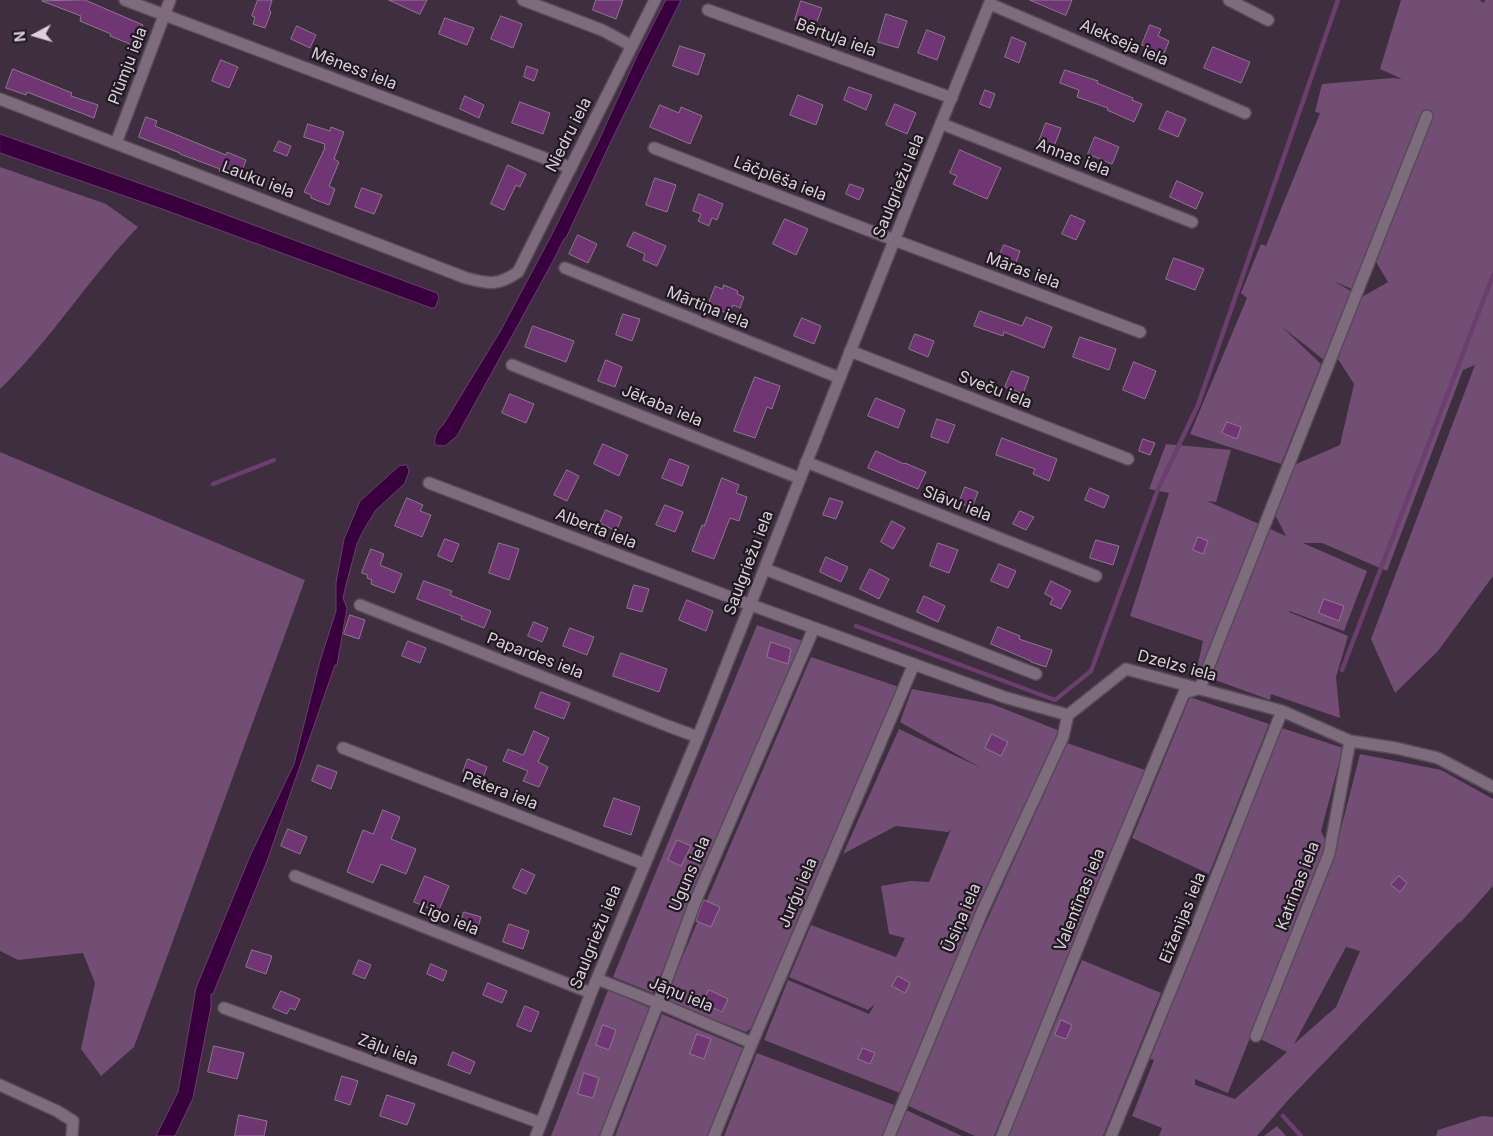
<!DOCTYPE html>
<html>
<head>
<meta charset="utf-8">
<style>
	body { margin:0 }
	#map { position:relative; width:1493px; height:1136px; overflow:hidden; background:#3e2e3f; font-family:Inter,sans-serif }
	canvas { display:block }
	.north { position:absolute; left:10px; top:10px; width:50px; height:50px; -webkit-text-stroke:4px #211921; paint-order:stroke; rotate:264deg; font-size:14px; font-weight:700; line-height:20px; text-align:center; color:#dbd0db }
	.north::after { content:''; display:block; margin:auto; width:18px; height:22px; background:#dbd0db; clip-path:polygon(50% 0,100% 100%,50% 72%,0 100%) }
</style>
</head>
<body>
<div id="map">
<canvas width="1493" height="1136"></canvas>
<div class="north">N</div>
</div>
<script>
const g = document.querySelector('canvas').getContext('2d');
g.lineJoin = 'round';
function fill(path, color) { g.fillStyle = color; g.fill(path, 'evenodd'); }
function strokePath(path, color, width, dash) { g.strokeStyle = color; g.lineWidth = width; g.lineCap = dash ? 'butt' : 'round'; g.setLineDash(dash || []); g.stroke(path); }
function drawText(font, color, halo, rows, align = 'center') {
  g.font = font + ' Inter,sans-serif'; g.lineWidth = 4.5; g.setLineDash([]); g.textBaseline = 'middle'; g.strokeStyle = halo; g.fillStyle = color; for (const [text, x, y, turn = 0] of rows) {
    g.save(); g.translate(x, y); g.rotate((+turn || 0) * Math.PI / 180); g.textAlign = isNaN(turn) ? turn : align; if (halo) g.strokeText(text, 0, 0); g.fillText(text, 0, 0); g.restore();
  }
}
const green = new Path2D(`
	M1401,0H1479L1484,3L1485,0H1493V576L1438,651L1395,693L1371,639L1475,365L1463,370L1387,571L1322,543H1303L1367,571L1344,631L1289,611V612L1348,636L1336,677L1340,718L1271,694L1270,700L1196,673L1203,641L1130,616L1169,493L1149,489L1166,444L1231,450L1216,502L1207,501L1286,536L1271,507L1294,465L1340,445L1354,384L1336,356L1362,297L1388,282L1376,262L1372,240L1352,289L1333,281L1351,291L1324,360L1281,326L1321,364L1281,464L1190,434L1247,298L1241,293L1261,244L1266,246L1320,113L1315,112L1322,84L1392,78L1402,79L1380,69Z
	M0,167L106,204L138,227C89,278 51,340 0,389Z
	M0,452L305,580L134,1047L101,1076L81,1049L95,983L83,953L18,960L0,951Z
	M757,625L803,641L653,993L613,977Z
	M811,657L899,687L751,1028L746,1032L664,1000Z
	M912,689L992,704L1060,731L900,1093L764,1040L788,980L869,1014L875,1004L868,1010L789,977L811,925L896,957L905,938L889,934L881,886L910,881L929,882L951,829L948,832L896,826L843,854L899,729L981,768L900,722Z
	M1190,697L1269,724L1209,874L1132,838Z
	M1282,728L1343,748L1321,831L1327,844L1228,1093L1195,1079V1085L1235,1099L1287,1052L1260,1039L1336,848L1360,754L1441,770L1493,799V886L1460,923L1459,922L1289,1099L1257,1136H1159L1162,1128L1132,1116L1154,1060L1150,1059ZM1346,947L1360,951L1336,1007L1294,1044Z
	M1067,743L1145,770L994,1136H975L904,1104Z
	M1082,960L1161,993L1103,1136H1007Z
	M608,990L650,1008L599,1136H551Z
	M662,1014L743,1048L708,1136H615Z
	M757,1053L894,1105L882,1136H724Z
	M906,1110L962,1136H896Z
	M1482,1116L1493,1117V1136H1436L1438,1130Z
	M1277,1126L1286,1136H1264Z`);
const water = new Path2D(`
	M666,0H681L613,137L566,238L564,239L552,263L457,436L445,446L435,445C434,437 437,430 443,425L501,330L551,236L599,140L637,56Z
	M0,134L170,194L437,293L439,298L435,308H431L165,210L0,153Z
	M407,465L409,471L405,483L376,510L363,531L357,544L346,585L343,598L347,608L337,665H335L267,861L213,994H211V1007L193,1098L175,1136H156L178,1092L196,988L250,856L294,764L320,661L336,611V583L344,539L360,501L399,466Z`);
const stream = new Path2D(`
	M213,484L274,460
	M856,626L1055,700L1091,671L1158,489L1198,405L1338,0
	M1342,670L1493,275
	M1283,1116L1301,1136`);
const building = new Path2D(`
	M85,0L143,25L135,46L110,36L111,34L80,21L81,16L42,1Z
	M258,0H272L269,10L271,12L265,28L253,24L255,17L252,16Z
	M389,0H427L420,14Z
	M596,0H623L616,19L593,10Z
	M1030,0H1072L1066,15Z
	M801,1L822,8L815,27L795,20Z
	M886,14L907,21L898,48L878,42Z
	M501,16L522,24L513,48L491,39Z
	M445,18L474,28L467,45L439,34Z
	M1150,25L1161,29L1158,36L1169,41L1164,54L1142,45Z
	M297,26L316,35L310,48L291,39Z
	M927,30L945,37L937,60L918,53Z
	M1012,37L1026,43L1019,63L1005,57Z
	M680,46L705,54L698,75L673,66Z
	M1213,47L1250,62L1241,83L1204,68Z
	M221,60L238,67L229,88L212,81Z
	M527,66L538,70L534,81L524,77Z
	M13,69L72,93L71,96L98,105L94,118L27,92L26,95L6,88Z
	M1065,70L1098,81L1097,83L1133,98L1132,100L1142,104L1134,122L1107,110L1108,108L1077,97L1079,90L1060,83Z
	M849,87L872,95L866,110L844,100Z
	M985,90L995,94L990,108L980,104Z
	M798,95L823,105L816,125L790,115Z
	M465,96L484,105L479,118L460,109Z
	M520,102L550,113L543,134L512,123Z
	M895,104L916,113L907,134L886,125Z
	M660,105L679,113L681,107L702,116L690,144L650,127Z
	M1167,111L1186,119L1178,137L1159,129Z
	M146,117L157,121L155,126L226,155L227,152L246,160L239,179L219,171L220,169L180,154V153L139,137Z
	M1046,123L1061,128L1053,149L1038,144Z
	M308,124L330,131L331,127L344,132L334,159L339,162L329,186L335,189L329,205L311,198V195L304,192L325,148L324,147L325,144L304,137Z
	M1095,137L1119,147L1112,164L1088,154Z
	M279,141L291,146L287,156L274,151Z
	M960,150L1001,168L987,199L953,184L957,176L950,173Z
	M508,165L526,174L520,187L516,185L504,210L491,204Z
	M655,178L676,185L667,212L646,205Z
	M1177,181L1203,193L1196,209L1170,197Z
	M850,184L864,189L859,200L846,194Z
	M362,188L382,195L374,214L355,207Z
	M699,194L723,204L717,220L712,218L709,226L698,221L701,214L693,211Z
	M1071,215L1085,221L1076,240L1062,234Z
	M785,219L808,229L796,255L773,244Z
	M634,232L666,246L657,266L643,260L645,254L627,246Z
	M578,235L597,244L588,263L569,254Z
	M1004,245L1020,251L1014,268L997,261Z
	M1174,258L1204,269L1195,290L1166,279Z
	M724,285L738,291L737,294L744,297L740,308L733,305L729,314L708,305L715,286L722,289Z
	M980,311L1022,326L1026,317L1052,327L1044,348L1004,332L1003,336L974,326Z
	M623,314L640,319L632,341L616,335Z
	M802,318L821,326L814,344L794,336Z
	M533,326L574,341L566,362L525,347Z
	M915,334L934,341L928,357L909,349Z
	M1080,337L1116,349L1109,370L1073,357Z
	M606,360L622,367L615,387L598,381Z
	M1134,362L1156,371L1145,399L1123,390Z
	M1012,371L1029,377L1023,394L1005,387Z
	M755,377L780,386L772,409L767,407L755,438L734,431Z
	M510,394L534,404L526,423L502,413Z
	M876,398L905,410L898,428L868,416Z
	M937,419L955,425L948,443L931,437Z
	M1227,422L1241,427L1237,439L1222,433Z
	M1002,438L1057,459L1049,481L1033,474L1035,469L996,455Z
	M1143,439L1155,443L1150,455L1139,451Z
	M603,444L628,455L619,476L594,464Z
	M876,451L904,464L905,463L926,472L918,489L868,468Z
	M670,459L689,466L682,486L662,478Z
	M567,470L579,476L567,501L554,495Z
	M722,478L739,485L736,493L747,497L739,521L730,518L714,559L692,551L702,525L704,526Z
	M965,487L978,492L972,508L959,503Z
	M1090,488L1109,496L1104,508L1085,500Z
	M407,498L423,505L420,511L431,515L422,537L395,526Z
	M830,498L843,502L836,519L823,515Z
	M665,505L683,512L675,532L656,525Z
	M606,510L622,517L616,531L600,523Z
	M1020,511L1034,517L1026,530L1013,524Z
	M892,521L905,528L893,549L881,542Z
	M1198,537L1208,541L1203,554L1193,550Z
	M445,539L459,544L452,562L438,556Z
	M1096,540L1119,546L1113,565L1090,558Z
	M499,543L519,549L509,580L489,573Z
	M938,543L958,550L949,573L930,566Z
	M371,549L384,554L380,565L402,574L394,593L371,584L372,580L367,578L368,575L362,573Z
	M826,557L848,567L841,582L820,572Z
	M999,564L1016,571L1008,588L991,581Z
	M870,569L889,579L879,599L860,589Z
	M424,581L452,591L450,595L491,611L484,628L461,619L462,616L417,599Z
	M1051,581L1071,591L1061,609L1050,604L1053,598L1045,594Z
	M634,585L649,589L642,612L627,608Z
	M924,596L945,606L938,622L917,612Z
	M1324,599L1344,606L1339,621L1319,613Z
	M687,600L713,611L706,631L679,620Z
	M350,615L365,620L359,639L344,634Z
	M534,622L548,628L542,642L528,636Z
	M998,627L1020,636L1019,639L1052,650L1046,667L1031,662V661L991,644Z
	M570,628L594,637L587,655L563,646Z
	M408,641L426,648L420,663L402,656Z
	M771,642L791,649L788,664L767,657Z
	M621,653L667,669L659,692L613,676Z
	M541,692L570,703L564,719L535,708Z
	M534,731L549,738L538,762L548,767L539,787L523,781L528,771L503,761L508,749L523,755Z
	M992,734L1008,742L1001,756L985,748Z
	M468,759L487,767L482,781L463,772Z
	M318,765L337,772L331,789L312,781Z
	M614,798L640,807L631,835L604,826Z
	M383,810L400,817L391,839L416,849L406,874L381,864L373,883L347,872L363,830L373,834Z
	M288,829L307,837L300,854L281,846Z
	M677,840L691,846L681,866L668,860Z
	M522,869L535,875L526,894L513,888Z
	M425,876L449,886L438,912L414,902Z
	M1399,876L1407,883L1400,892L1391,885Z
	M704,900L720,907L711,927L696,921Z
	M464,912L481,917L477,930L460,925Z
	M509,924L529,931L523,949L503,942Z
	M252,950L272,956L266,974L246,967Z
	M359,960L371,965L365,979L353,974Z
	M431,964L447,971L443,981L427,974Z
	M898,976L910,983L905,993L892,986Z
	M488,983L507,991L502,1003L483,995Z
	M709,990L728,999L722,1012L703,1003Z
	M281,991L300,999L295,1010L290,1008L287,1014L273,1008Z
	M525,1006L539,1012L531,1032L517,1026Z
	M1061,1020L1072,1025L1066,1039L1055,1035Z
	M603,1025L616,1030L609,1050L596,1045Z
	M697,1034L711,1039L704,1059L690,1054Z
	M214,1046L244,1053L237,1079L208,1072Z
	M863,1048L875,1053L870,1064L858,1059Z
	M453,1052L475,1062L470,1074L448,1065Z
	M584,1073L599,1078L593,1098L578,1094Z
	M342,1076L358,1081L350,1105L335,1100Z
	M387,1095L415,1104L407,1125L380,1116Z
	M239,1115L267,1121L264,1136H235Z`);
const street = new Path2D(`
	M125,0L571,168
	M523,0L602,30L632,46
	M1229,0L1268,20
	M990,4L1245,113
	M708,10L952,98
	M0,99L466,278C489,284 498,286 518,272L655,0
	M942,124L1192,222
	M116,143L170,0
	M654,148L894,240L1140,332
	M565,268L840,378
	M850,351L1128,459
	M512,365L799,478
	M806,462L1096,576
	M429,483L743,602L1004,697L1068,715
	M765,569L1036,674
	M360,605L668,726L698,737
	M1068,715L1126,669L1282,711L1350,741L1396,748L1438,758L1493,787
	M343,748L644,864
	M295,876L591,993
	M597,979L658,1003L752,1043
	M224,1008L541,1123
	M1256,1036L1329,854L1350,741
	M0,1085L57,1111L73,1121L72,1136
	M536,1136L591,993L698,737L918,180L991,0
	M606,1136L658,1003L695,902L814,628
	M714,1136L752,1043L914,664
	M889,1136L982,912L1063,737L1068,715
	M1002,1136L1095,905L1184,693L1200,688L1427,116
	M1111,1136L1191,941L1282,711`);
const streetNames = [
	["Bērtuļa iela",836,38,20],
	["Alekseja iela",1124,43,23],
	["Plūmju iela",128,66,-69],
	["Mēness iela",354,69,21],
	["Niedru iela",569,135,-63],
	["Annas iela",1073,158,21],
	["Lāčplēša iela",780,179,21],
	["Lauku iela",258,180,21],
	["Saulgriežu iela",899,186,-68],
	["Māras iela",1023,271,20],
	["Mārtiņa iela",708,308,22],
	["Sveču iela",995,390,21],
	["Jēkaba iela",662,406,22],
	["Slāvu iela",957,504,21],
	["Alberta iela",596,529,21],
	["Saulgriežu iela",749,563,-69],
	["Papardes iela",535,656,21],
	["Dzelzs iela",1177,666,15],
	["Pētera iela",500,791,21],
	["Uguns iela",690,874,-67],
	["Katrīnas iela",1298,886,-69],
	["Jurģu iela",798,893,-67],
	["Valentīnas iela",1080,900,-68],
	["Ūsiņa iela",962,918,-67],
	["Eiženijas iela",1183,918,-68],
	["Līgo iela",449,919,22],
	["Saulgriežu iela",596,937,-68],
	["Jāņu iela",681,995,22],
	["Zāļu iela",388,1050,20]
];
fill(green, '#724e74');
fill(water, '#39003e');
strokePath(water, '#6a3e6d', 1);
strokePath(stream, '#6a3e6d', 4.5);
fill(building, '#703674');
strokePath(building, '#8b788b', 1);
strokePath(street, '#584a59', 14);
strokePath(street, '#7e6b7e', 11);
drawText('16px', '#dbd0db', '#211921', streetNames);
</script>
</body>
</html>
